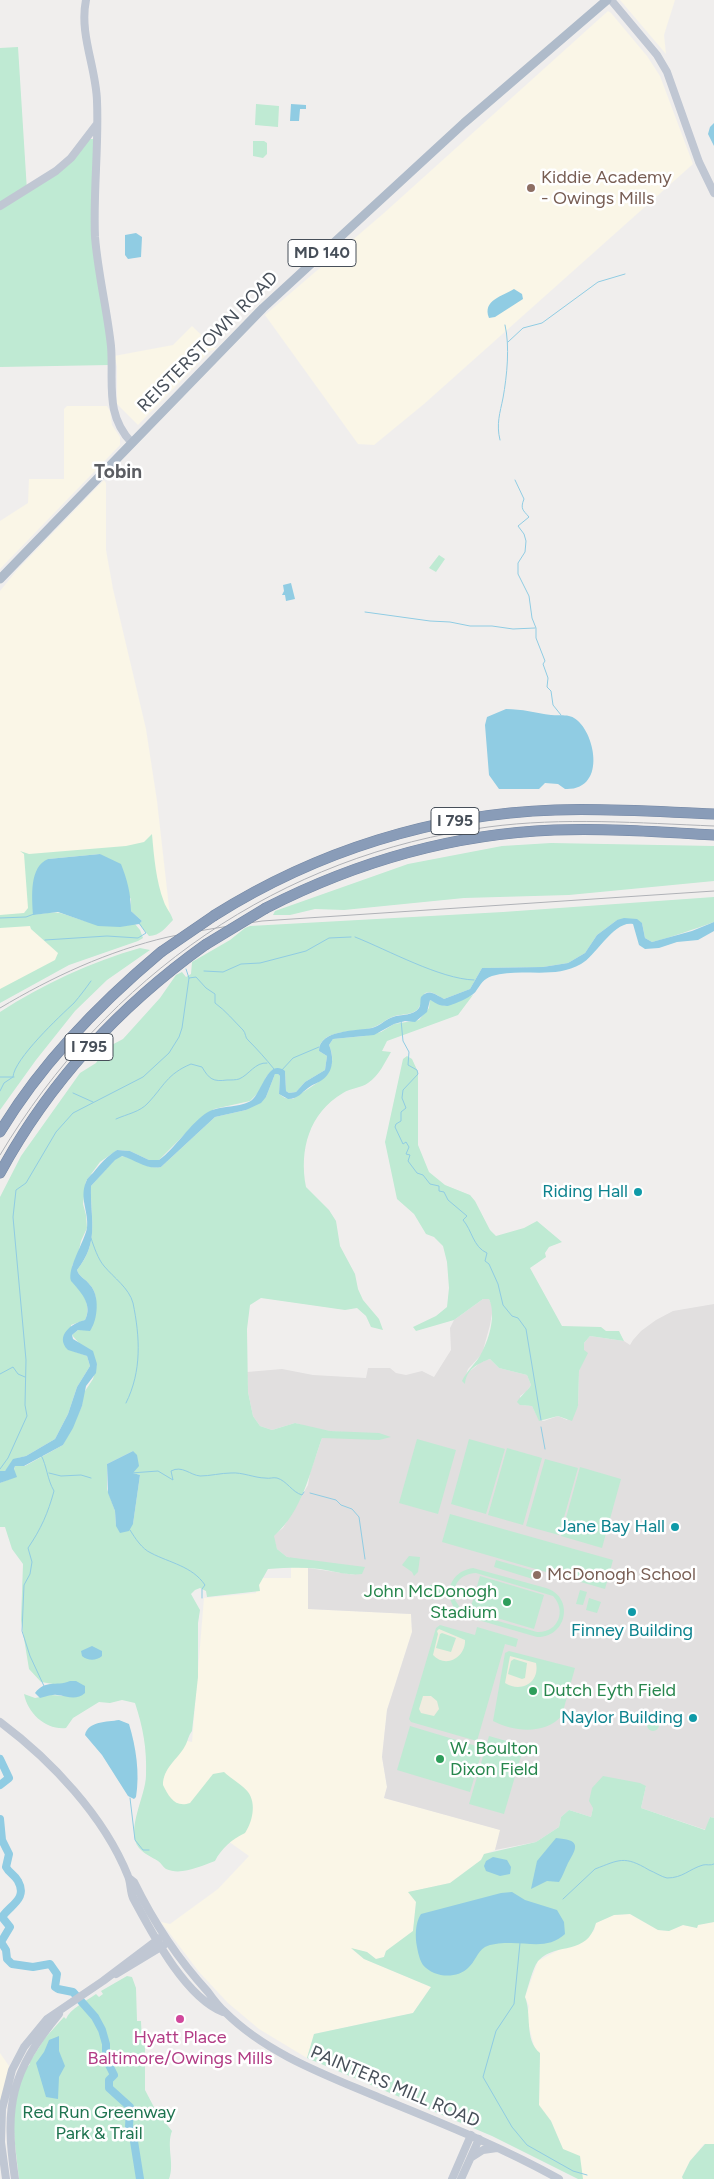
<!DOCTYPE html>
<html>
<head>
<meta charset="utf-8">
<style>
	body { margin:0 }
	canvas { display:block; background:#f0eeed }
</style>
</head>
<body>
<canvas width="714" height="2179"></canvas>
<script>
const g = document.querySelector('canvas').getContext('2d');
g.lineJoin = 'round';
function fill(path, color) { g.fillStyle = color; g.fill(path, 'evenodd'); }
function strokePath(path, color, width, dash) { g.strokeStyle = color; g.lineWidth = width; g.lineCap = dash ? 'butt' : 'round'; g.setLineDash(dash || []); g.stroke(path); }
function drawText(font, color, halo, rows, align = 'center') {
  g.font = font + ' Figtree,sans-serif'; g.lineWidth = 5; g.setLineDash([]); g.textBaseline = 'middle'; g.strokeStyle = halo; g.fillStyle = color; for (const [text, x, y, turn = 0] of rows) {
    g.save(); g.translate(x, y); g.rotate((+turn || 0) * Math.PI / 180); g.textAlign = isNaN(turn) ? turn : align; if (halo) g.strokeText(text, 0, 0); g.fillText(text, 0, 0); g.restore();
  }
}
const commercial = new Path2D(`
	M620,0H675L664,35L666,54Z
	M608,11L611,13L647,56L660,76L693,164L424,404L374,445L358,444L265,315L384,213Z
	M192,326L216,349L210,351L138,425L117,404V366L114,356L173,345Z
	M67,406H107L110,411L112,425L120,437V445L0,569V521L28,503L29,479H64V409Z
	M104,480L106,483V550L113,589L146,729L157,801L170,916L39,929L78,958L0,997V591L17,570Z
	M291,1567L308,1568V1609L411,1614L412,1632L387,1710L382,1757L387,1787L384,1798L501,1830L495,1850L485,1854L481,1860L450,1883L409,1892L416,1902L413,1931L386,1951L384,1957L376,1959L367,1952L352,1949L364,1959L431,1987L413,2013L314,2034L307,2058L259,2029L228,2003L199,1972L161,1922L170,1924L218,1889L249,1856L214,1831L154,1807L164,1736L192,1742L204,1598L256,1593V1578H291Z
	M630,1914L658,1930L669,1931L683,1925L697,1928L698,1925L714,1922V2144H704L690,2161L682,2177L683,2179H582L563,2149L551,2121L539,2105L540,2054L535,2049L527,2019L529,2006L525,1997L538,1961L594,1931L596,1923L614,1915Z
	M0,2053L11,2069L0,2111Z`);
const education = new Path2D(`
	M483,1299H489L493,1308L490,1325L482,1354L468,1369L465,1378L469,1372L481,1362L490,1359L499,1368L527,1375L531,1385L527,1391L520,1396L521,1405L532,1406L539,1420L544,1421L558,1416L567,1420L578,1406L579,1371L582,1363L584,1343L590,1336L624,1341L630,1345L633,1340L641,1331L656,1320L673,1311L714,1304V1818L710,1817L706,1830L641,1808L646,1786L593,1808L591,1817L569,1810L561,1817L559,1827L536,1842L495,1850L500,1830L384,1798L387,1787L382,1757L387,1710L412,1632L411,1614L308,1609V1568L356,1575L287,1557L277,1549L273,1536L283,1528L308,1485L310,1473L322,1438H334L342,1432L318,1430L295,1423L272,1430L260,1426L253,1416L248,1392L247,1372L282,1369L313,1375L366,1378L368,1368H390L396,1373L406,1375L422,1371L434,1377L451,1350L450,1328L454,1320Z`);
const green = new Path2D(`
	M18,47L27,191L89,139H94L92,202L110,365L0,367V48Z
	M256,104L279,106L278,127L255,125Z
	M253,141H264L267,143V154L263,158L253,156Z
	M439,555L445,559L436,572L429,568Z
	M152,834C154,857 156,881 164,902C166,908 171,913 173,920C166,927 160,936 149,936L139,924L142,921L131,911V899L100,854L48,859L33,884V914C42,915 51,911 60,913C90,922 102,930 135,924L140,930L143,938L138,941L69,965L0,1003V989L55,960L58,953L31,929L30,926L0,928V915L24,913L28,908L24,854L20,851L29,854L126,846L144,842Z
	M551,843L714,846V881L569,895L464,898L344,910L315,909L290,915H273L275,911L408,864L502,846Z
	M714,897V922C694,929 673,937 652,942L645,938L642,923L617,920L597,935L585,953L568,963L543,967L482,968L470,989L444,999C437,996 433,990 425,993C422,998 421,1006 417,1010C411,1015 402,1014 395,1016C387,1018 382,1024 374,1027C361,1033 319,1027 319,1051L327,1056L325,1070L305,1082L296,1092L289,1093L286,1091L285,1071L272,1070L266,1077L260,1091L250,1101L214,1109L184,1135L159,1160H149L130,1151L117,1150L100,1162L86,1181L83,1204L86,1215L87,1228L81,1241L78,1254L72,1266L76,1286C85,1293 91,1309 85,1320L71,1325L73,1351L87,1356L90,1366L77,1387L68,1414L55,1439L26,1456L18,1458L5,1471H0V1197L21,1156L80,1073L96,1063L106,1048L123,1039L160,998L176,975L182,972L186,977L191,974L192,962L230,940L245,928L250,926L503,912Z
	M140,948L150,950L107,980L75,1011L36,1060L0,1110V1012C43,984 91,962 140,948Z
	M473,995L458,1015L387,1041L382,1051L391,1052C385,1062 379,1076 368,1083C361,1088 351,1088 343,1093C309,1113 299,1150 306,1187L329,1210L336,1221L340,1246L355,1274L358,1289L363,1300L379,1319L383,1330L371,1327L366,1316L357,1308L345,1310L261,1298L250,1305L247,1329L248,1392L253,1416L260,1426L272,1430L295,1423L330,1431L379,1433L391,1437L379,1440L322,1438C309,1474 303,1510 274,1536L277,1549L287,1557L365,1567L362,1574C349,1576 333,1571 320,1569C303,1567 286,1568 268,1569L259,1585L260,1591L207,1597L206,1591L200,1588L195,1590L191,1594L200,1610L198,1623V1677L192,1731C188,1736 188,1741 185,1746C178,1759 163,1768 163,1785C169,1797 175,1808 190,1803L213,1774L224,1772C231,1779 243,1785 248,1792C257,1804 252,1823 245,1833C232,1839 221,1849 215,1861C201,1866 181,1876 166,1869C163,1867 161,1863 158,1861C152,1857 144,1854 139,1848C125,1830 146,1796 146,1775C147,1749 143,1727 135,1703L122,1700L110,1703L99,1702L73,1718L66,1728C46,1730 28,1714 24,1694L35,1698L51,1695L78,1697L66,1683L59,1685L41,1682L29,1669L21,1620L23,1564L12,1549L5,1527H0V1483L12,1478L15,1466H25L63,1445L82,1406L83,1394L93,1379L97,1364L72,1335L78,1330L92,1328C94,1315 101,1297 90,1285C86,1279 79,1277 77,1270C100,1242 90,1218 91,1186L118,1156C134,1155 144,1170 161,1167L215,1117L246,1110L266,1097L275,1074H278L280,1076L279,1094L285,1098L293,1099C313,1084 342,1075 329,1045L333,1039L364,1036L381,1032L394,1024L419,1020L429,1008L430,1000L445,1006ZM133,1451L132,1473L140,1475L133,1524L116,1526L115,1511L107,1489V1464Z
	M407,1056L412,1059L418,1072V1145L429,1172L445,1185L470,1195L475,1201L490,1230L496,1236L524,1228L537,1221L562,1242L549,1247L545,1253L546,1257L530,1268L562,1326L601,1327L606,1331H619L624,1341L590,1336L584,1343V1350L588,1353L579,1371L578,1406L572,1421L558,1416L539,1421L532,1406L520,1405L517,1402C521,1395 527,1392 531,1385L527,1375L499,1368L490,1359C478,1363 466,1370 465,1384L462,1381C467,1370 477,1363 482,1352C490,1337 496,1314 489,1299H483L454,1320L416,1331L413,1327L436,1316L447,1307L449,1288L447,1262L443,1246L434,1237L426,1234L414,1214L397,1199L385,1142L403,1059Z
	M417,1439L456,1450L438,1514L399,1503Z
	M469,1439L505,1449L486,1514L451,1504Z
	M507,1448L542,1458L523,1525L488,1515Z
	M545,1459L578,1468L559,1535L526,1526Z
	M580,1467L621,1479L602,1548L561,1536Z
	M450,1514L613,1560L605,1589L442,1542Z
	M409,1556L420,1557L418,1572L414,1576L412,1572L402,1565Z
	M496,1560L538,1572L536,1580L494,1567Z
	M473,1568L546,1588C575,1597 567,1638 537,1637L454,1613C455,1607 451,1604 450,1598C447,1582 458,1570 473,1568ZM476,1573L553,1596C567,1611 558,1633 537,1632L466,1612L461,1609L455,1600C452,1584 460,1574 476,1573Z
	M480,1576L544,1595L534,1629L470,1610Z
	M429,1585H438L444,1589L434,1600L432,1599Z
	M580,1590L587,1592L583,1605L576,1604Z
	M589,1598L601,1602L597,1613L586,1610Z
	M440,1625L475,1635L477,1627L518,1639L516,1647L505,1644L477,1741L411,1722L409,1719L436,1628Z
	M509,1651L575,1668L562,1715C547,1735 513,1732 493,1721L505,1653Z
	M647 1725a6 6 0 1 1 12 0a6 6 0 1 1-12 0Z
	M410,1726L483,1748L470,1792L397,1770Z
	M489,1736L524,1746L504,1814L469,1804Z
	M603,1776L640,1783L646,1786L641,1808L705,1830L710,1817L714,1818V1922L698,1925L697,1928L683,1925L669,1931L658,1930L630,1914L614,1915L596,1923C587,1956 557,1942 539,1960C533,1966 528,1988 525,1997C532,2014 524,2040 540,2053L539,2105L551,2121L563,2149L580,2156L583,2179H578L492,2136L307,2058L314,2034L413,2013L431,1987L364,1959L351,1948L367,1952L376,1959L384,1957L386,1951L413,1931L416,1902L408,1892L450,1883L481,1860L484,1854L536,1842L559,1827L561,1817L569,1810L591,1817L593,1808L589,1801L592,1788Z
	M127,1976L132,1977L136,1988L137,2021H141L142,2042H145V2090L156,2111L172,2131C166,2146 175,2164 169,2179H19C16,2145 4,2091 30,2064L29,2063L45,2038L64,2017L66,2019C70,2009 86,2001 96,1994L99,1997L103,1994L101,1991Z
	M705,2144H714V2179H683L682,2177L690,2161Z`);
const sand = new Path2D(`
	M439,1629L465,1640C466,1657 446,1669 433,1655L438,1634L437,1631ZM442,1633L456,1638L451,1652L436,1648L440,1634Z
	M510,1656L536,1663C540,1683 521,1693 505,1683ZM514,1659L527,1663L525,1678L522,1679L508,1674L511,1661Z
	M423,1696H431L437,1701L439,1709L434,1716L421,1713L419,1709Z`);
const water = new Path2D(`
	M291,104L306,105V109H300L299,121H290Z
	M714,123V146L708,134L710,127Z
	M136,233L142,237L141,257L128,259L125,255V235Z
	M514,289L522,294L523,299L495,317L489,318C482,300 503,296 514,289Z
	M291,583L295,599L286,601L285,595H282L284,591L283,585Z
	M506,709C522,709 536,713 551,715C558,716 568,714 574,718C595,730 608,791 565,789L558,784L545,783L539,789H499L489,775L485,725L487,717Z
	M100,854L121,864C127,879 131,894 131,911L142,921L139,924L120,927L98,926L58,912L33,915C32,897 29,867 48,859Z
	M624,918L637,919L642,923L645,938L652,942L692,931L714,922V931L698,940L677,942L659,948L645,949L639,945L633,924C614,920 596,956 581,964C553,980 521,967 492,976C483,979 481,984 476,991C474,996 451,1006 447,1006C439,1006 436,1003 430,1000L427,1012L415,1022L405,1021L394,1024L374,1035L333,1039L329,1045C334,1057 334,1072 322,1080C318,1083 313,1084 308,1088C301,1093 298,1099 288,1099L279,1094L280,1076L278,1074H275L266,1097L261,1103L246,1110L215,1117L161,1167C146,1170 136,1160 122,1156L115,1160L91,1186C90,1220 100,1241 77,1270C79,1277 86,1279 90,1285C100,1295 98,1320 90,1331L78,1330L72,1335L73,1339L93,1351L97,1364L96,1373L86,1386L82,1406L73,1428L63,1445L24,1466H15L14,1469L17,1477L0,1483V1471H5L13,1459L26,1456L55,1439L68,1414L77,1387L90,1366L87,1356L68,1350C54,1336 72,1323 85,1320C93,1305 81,1292 71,1281C67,1268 84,1243 87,1228C89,1212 79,1198 86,1182C87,1178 90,1176 93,1173C101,1163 106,1157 117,1150L130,1151L149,1160H159C175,1149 191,1122 208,1112C221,1105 241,1108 252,1100C262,1092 268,1058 285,1071L286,1091L289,1093L296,1092L305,1082L325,1070L327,1056L319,1051C319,1029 358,1031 372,1028C380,1026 386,1019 393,1017C401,1014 414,1016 419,1008C421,1005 420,1000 421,997C430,988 435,995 444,999L470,989L482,968L543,967L568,963L585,953L597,935L617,920Z
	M133,1451L137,1455L139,1466L133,1473L140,1475L133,1524L129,1531L120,1533L116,1526L115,1511L108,1493L107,1464Z
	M92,1646L102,1651V1656C96,1661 88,1661 82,1656L81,1651Z
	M70,1681H76L85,1686V1693C76,1701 67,1696 57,1695C51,1694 46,1697 40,1698L35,1693C46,1679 55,1687 70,1681Z
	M119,1720L129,1724C136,1747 140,1773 136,1797L134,1799L128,1796L102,1755L85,1735C88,1721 107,1722 119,1720Z
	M556,1838C579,1840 579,1845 568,1863C565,1869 563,1876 559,1882L547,1881L531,1889L537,1861Z
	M493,1857L507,1860L511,1867L510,1874L500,1876L486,1871L484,1866L486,1861Z
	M512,1892L525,1900L557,1910L564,1922L565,1934C548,1950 528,1942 507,1943C500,1943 491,1944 485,1947C477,1952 475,1962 468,1968C457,1979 434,1978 423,1965C420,1961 418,1953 417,1947C415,1937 415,1923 421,1914L501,1893Z
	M59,2036V2051L65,2066L59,2077L58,2099L46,2097L36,2063L44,2052L49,2040Z`);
const stream = new Path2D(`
	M508,342L523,328L542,323L598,282L625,274
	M500,440C496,424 500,413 503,398C507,376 510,346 505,325
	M515,480L524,499C520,509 523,510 529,517L518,526L524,534L526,541L525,552L518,563V574L529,596L532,618L536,628V638L545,661L543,664L548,678L547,687L551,691L553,705L561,715
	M365,612L430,621L450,622L470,626H492L513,629L535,628
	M0,918L26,917L34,914
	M355,937C388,950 440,979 474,980
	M45,940L107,936L138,938L146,933L139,923
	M186,969L189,978
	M204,971L223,972L241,964L260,963L306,951L329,938L351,937
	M401,1020L403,1041L409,1052L408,1065L417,1070L418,1074L403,1090L402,1098L406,1108L401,1112V1121L396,1124L395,1127L403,1144L406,1142L409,1147L406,1154L410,1155L408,1161L417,1173L423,1175L430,1184L439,1186V1191L444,1192L448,1200L467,1216L463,1220C472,1230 473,1247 487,1253L485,1261L489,1264L498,1284L503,1305L512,1316L518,1318L526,1329L541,1420
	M281,1071L293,1058L319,1047
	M0,1077H14
	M0,1091L4,1083L13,1077C14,1059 60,1016 74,1003C80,996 86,988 91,981
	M73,1093L93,1102
	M116,1119C127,1114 140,1112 148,1103C164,1086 167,1074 191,1064L202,1067C209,1079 213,1082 227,1080C231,1080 236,1080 239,1079C249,1075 255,1062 267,1063
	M91,1238C94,1247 98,1259 104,1266C114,1278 129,1288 133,1303C140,1337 142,1371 126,1403
	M0,1374L13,1367L18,1374L25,1377
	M541,1427L545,1449
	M41,1455C47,1466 47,1479 54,1491C48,1513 41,1529 28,1548L32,1562L30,1574L24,1585L22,1631L30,1656L44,1686
	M0,1469L8,1458L27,1416L25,1405L26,1360L13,1217L16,1190L26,1183L56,1132L73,1113L143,1077L169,1053L179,1037L182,1028L189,978L196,977L206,988L215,994V1003C226,1011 234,1021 243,1030C246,1033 245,1038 248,1040C257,1049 266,1059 274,1069
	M49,1473L61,1476L81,1475L91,1478
	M131,1473L158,1471L173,1480L171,1471C182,1465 190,1475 200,1476C210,1476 221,1473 231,1473C242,1472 255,1478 265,1478C270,1479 273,1477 277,1478C287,1481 292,1492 302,1495L304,1492
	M310,1493L336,1500L341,1505L352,1509L359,1517L365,1559
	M130,1530C135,1538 142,1549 151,1553C170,1563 192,1566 205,1585L202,1589V1598
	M130,1798L135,1840L143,1850H149
	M563,1899L595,1869C619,1860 624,1855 649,1870C654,1872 662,1877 667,1878C683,1878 689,1869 703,1865C707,1864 710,1866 714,1864
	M520,1943L514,2004L496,2031L483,2077L512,2127L527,2145L573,2171L587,2175`);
const river = new Path2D(`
	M0,1759L9,1778L0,1785
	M0,1819L2,1840L9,1854L6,1867C9,1873 15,1875 18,1881C28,1899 10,1905 2,1917L10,1927L1,1942L6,1950L7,1959L12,1964L33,1967L50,1964L57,1974L55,1987L58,1989L73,1992L95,2017L102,2030L106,2044V2059L114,2075L109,2080V2088L130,2107L129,2127L133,2135L140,2179`);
const secondary = new Path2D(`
	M86,0C79,34 96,67 97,101C99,146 93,192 95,237C98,274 107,309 111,346C114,382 104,414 132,443
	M611,0L657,55L667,72L699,162L714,193
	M0,206L56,171L71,158L97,124
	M0,1722C51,1760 104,1816 128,1876C131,1883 130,1891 133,1898C152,1933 185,1997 223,2012
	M129,1878L134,1882C154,1923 177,1958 208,1992C213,1999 218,2006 225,2012C267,2054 326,2075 380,2098C441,2123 502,2147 559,2179
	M116,1974L164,1945
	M472,2157L483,2150L497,2148
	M6,2179L1,2142L2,2109L12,2070L24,2047L47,2019L103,1981L160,1938
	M15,2179C4,2105 11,2072 59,2014
	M452,2179L471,2135
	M461,2179L479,2139`);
const primary = new Path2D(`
	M0,579L263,308L464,123L607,0`);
const highway = new Path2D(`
	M266,908C356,862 453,834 554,830C607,828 661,832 714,835
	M215,915C317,851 434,814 555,810C608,808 661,812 714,814
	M0,1132C42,1062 99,1004 161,952
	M0,1173C50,1081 120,1006 205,945`);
const rail = new Path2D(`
	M0,1008C52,977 108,951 168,937C199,930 231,926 262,921L714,891
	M0,1155C107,976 280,855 488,827C563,817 639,823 714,826`);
const highwayBridge = new Path2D(`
	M205,945L266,908
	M161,952L215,915`);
const markers = [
	[531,188,5,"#8d6e63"],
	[638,1192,5,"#0f9aa8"],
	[675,1527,5,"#0f9aa8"],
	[537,1575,5,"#8d6e63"],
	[507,1602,5,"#2e9e5b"],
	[632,1612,5,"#0f9aa8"],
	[533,1691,5,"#2e9e5b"],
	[693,1718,5,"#0f9aa8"],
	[440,1759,5,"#2e9e5b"],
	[180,2019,5,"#d1479c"]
];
const shields = [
	[322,253,68],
	[455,821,48],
	[89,1047,48]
];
const shieldNames = [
	["MD 140",322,253],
	["I 795",455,821],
	["I 795",89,1047]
];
const educationNames = [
	["Kiddie Academy",541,178],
	["- Owings Mills",541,199],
	["McDonogh School",547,1575]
];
const streetNames = [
	["REISTERSTOWN ROAD",208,342,-45],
	["PAINTERS MILL ROAD",395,2087,23]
];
const cultureNames = [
	["Riding Hall",628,1192],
	["Jane Bay Hall",665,1527],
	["Finney Building",632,1631,"center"],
	["Naylor Building",683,1718]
];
const leisureNames = [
	["John McDonogh",497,1592,"right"],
	["Stadium",497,1613,"right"],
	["Dutch Eyth Field",543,1691],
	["W. Boulton",450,1749],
	["Dixon Field",450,1770]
];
const hotelNames = [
	["Hyatt Place",180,2038],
	["Baltimore/Owings Mills",180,2059]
];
const parkNames = [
	["Red Run Greenway",99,2113],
	["Park & Trail",99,2134]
];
const neighbourhoodNames = [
	["Tobin",118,472]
];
fill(commercial, '#faf6e7');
fill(education, '#e1dfdf');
fill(green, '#bfead3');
fill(sand, '#f0ecdf');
fill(water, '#90cce3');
strokePath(stream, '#90cce3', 1);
strokePath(river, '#90cce3', 8);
strokePath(highway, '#7487a4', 11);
strokePath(secondary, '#c0c7d3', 8);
strokePath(primary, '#afbbca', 9);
strokePath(highway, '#899cb8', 10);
strokePath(rail, '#b0b2b7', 1);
strokePath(highwayBridge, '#7487a4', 11, []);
strokePath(highwayBridge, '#899cb8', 10);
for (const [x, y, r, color] of markers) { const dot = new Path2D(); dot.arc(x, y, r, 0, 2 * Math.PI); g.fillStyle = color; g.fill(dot); strokePath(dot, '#fff', 2); }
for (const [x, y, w] of shields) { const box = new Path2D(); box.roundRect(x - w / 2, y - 13.5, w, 27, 4); g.fillStyle = '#fff'; g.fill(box); strokePath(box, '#474f59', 1); }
drawText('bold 16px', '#474f59', null, shieldNames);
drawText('18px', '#785e54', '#fff', educationNames, 'left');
drawText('18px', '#474f59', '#fff', streetNames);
drawText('18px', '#0d838f', '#fff', cultureNames, 'right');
drawText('18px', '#27864d', '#fff', leisureNames, 'left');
drawText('18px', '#b23c85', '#fff', hotelNames);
drawText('18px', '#1f7450', '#fff', parkNames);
drawText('bold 19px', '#5b5d62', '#fff', neighbourhoodNames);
</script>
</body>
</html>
